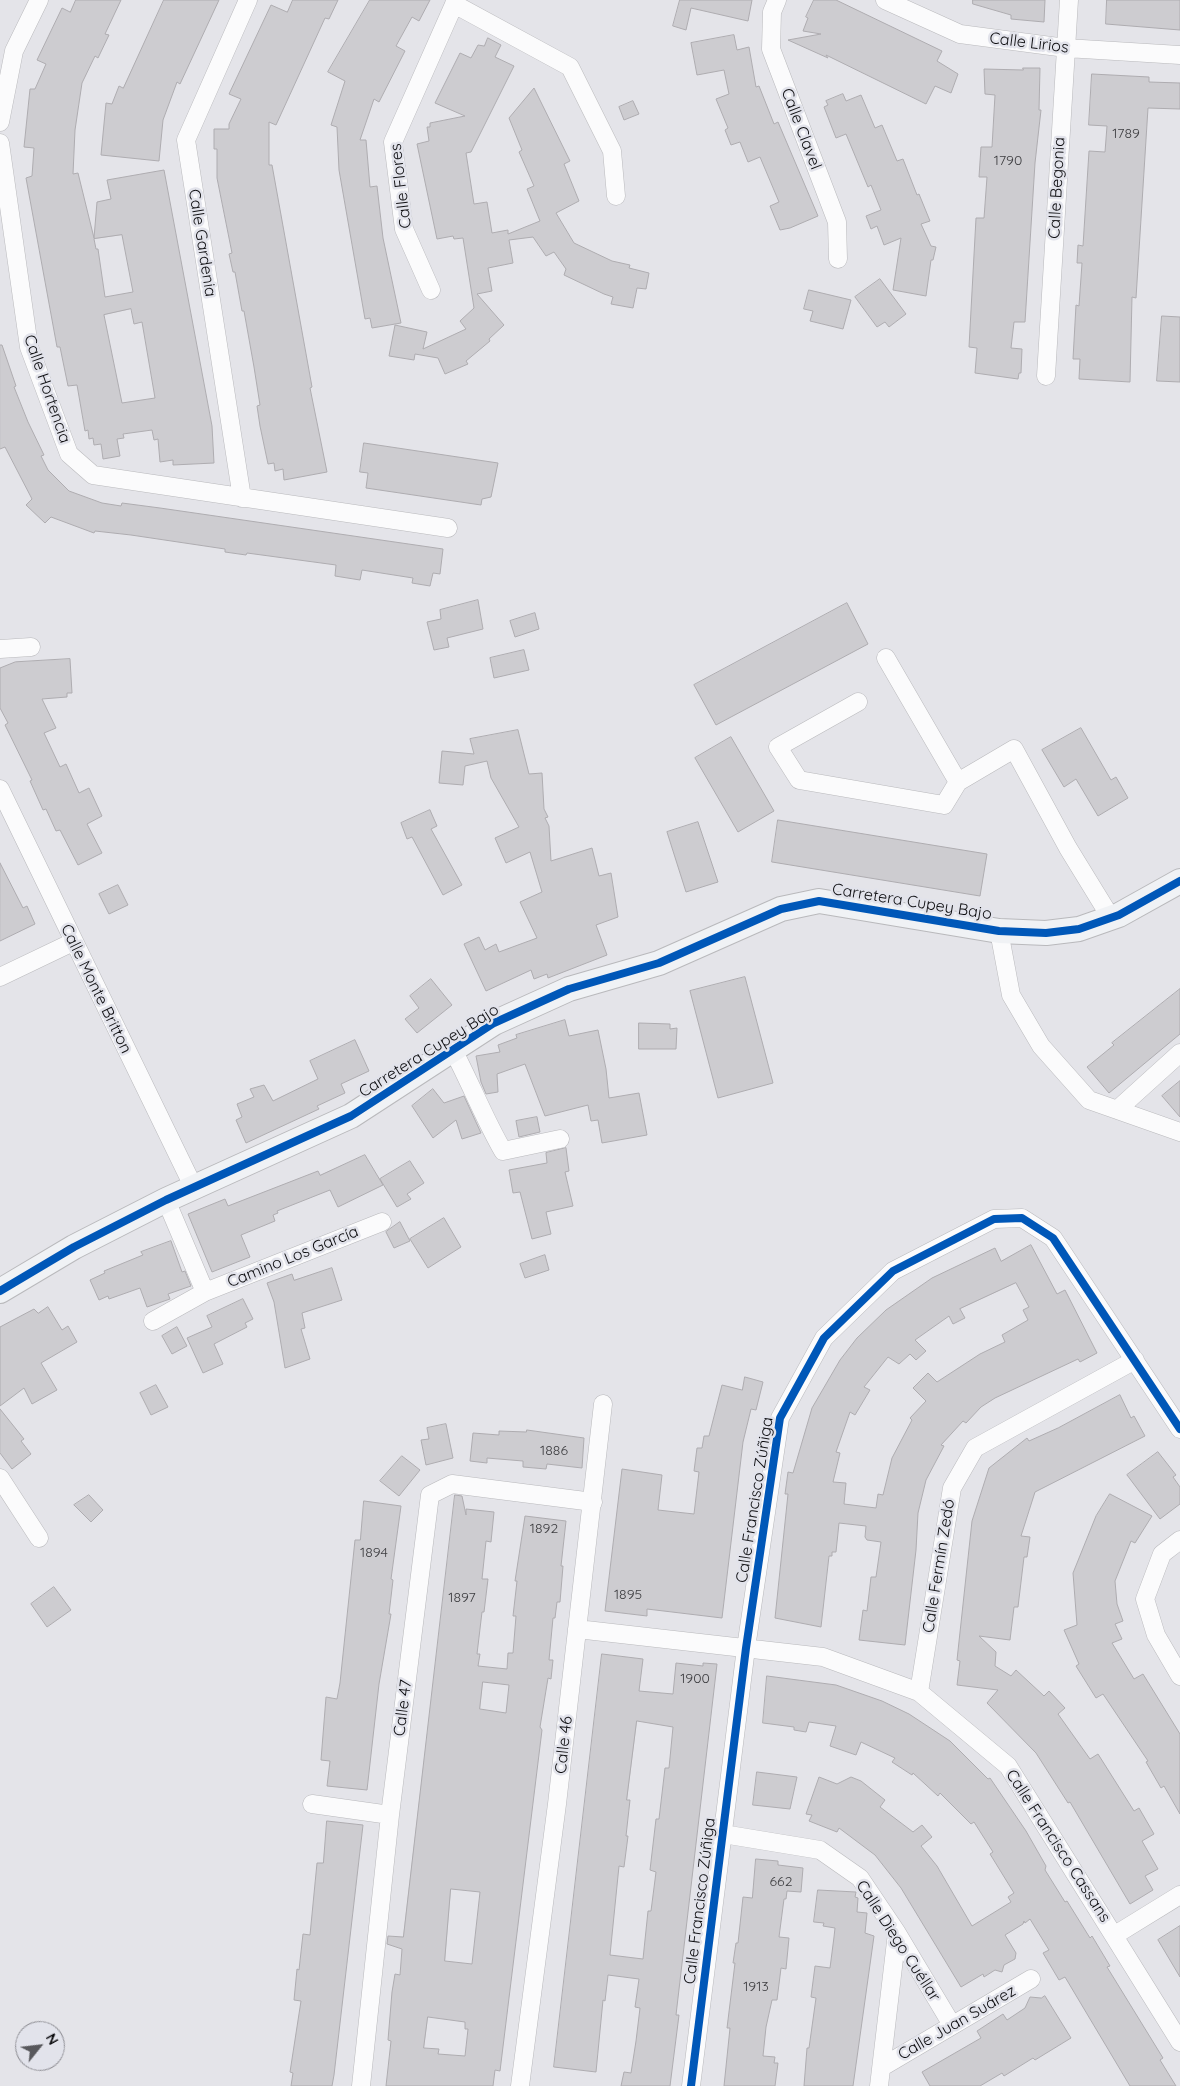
<!DOCTYPE html>
<html>
<head>
<meta charset="utf-8">
<style>
	body { margin:0 }
	#map { position:relative; width:1180px; height:2086px; overflow:hidden; background:#e4e4e9; font-family:Quicksand,sans-serif }
	canvas { display:block }
	.north { position:absolute; left:15px; top:2021px; width:50px; height:50px; box-sizing:border-box; background:#e2e3eb; border:1px solid #8d8d93; border-radius:50%; rotate:61deg; font-size:14px; font-weight:700; line-height:20px; text-align:center; color:#0d0d10 }
	.north::after { content:''; display:block; margin:auto; width:18px; height:22px; background:#58585c; clip-path:polygon(50% 0,100% 100%,50% 72%,0 100%) }
</style>
</head>
<body>
<div id="map">
<canvas width="1180" height="2086"></canvas>
<div class="north">N</div>
</div>
<script>
const g = document.querySelector('canvas').getContext('2d');
g.lineJoin = 'round';
function fill(path, color) { g.fillStyle = color; g.fill(path, 'evenodd'); }
function strokePath(path, color, width, dash) { g.strokeStyle = color; g.lineWidth = width; g.lineCap = dash ? 'butt' : 'round'; g.setLineDash(dash || []); g.stroke(path); }
function drawText(font, color, halo, rows, align = 'center') {
  g.font = font + ' Quicksand,sans-serif'; g.lineWidth = 5; g.setLineDash([]); g.textBaseline = 'middle'; g.strokeStyle = halo; g.fillStyle = color; for (const [text, x, y, turn = 0] of rows) {
    g.save(); g.translate(x, y); g.rotate((+turn || 0) * Math.PI / 180); g.textAlign = isNaN(turn) ? turn : align; if (halo) g.strokeText(text, 0, 0); g.fillText(text, 0, 0); g.restore();
  }
}
const building = new Path2D(`
	M76,0H121L105,34L109,35L98,58L95,56L82,83L75,130L73,174L78,173L94,238L97,202L111,199L107,180L164,170L212,426L214,463L173,465V460L160,462L158,439L154,440L152,430L123,434L124,438L117,439L120,456L103,459L101,444L94,445L93,438L89,439L88,430L85,431L77,385L68,386L60,347H57L26,178L32,176L34,148L24,147L30,89H35L46,64L37,60L62,8L70,12ZM122,235L133,292L105,297L98,249H96L94,239ZM131,309L134,324L142,322L155,398L122,403L104,315Z
	M164,0H219L180,84L177,82L163,120L159,161L101,155L106,103L112,104L119,86L123,88Z
	M293,0H338L329,19L325,18L276,125L269,122V165H272L312,387L310,388L327,472L284,480L283,469L275,471L274,463L268,464L260,426L257,406L260,405L254,367L244,311H242L235,272H233L229,254L232,253L217,178V149H214V129H229V124L241,99L229,94L271,5L287,12Z
	M370,0H430L419,21L412,17L396,46L405,51L379,102L374,99L360,140H366L370,187L377,186L383,238L401,323L372,328L370,318L365,319L339,170L337,127L331,125L345,81L328,72Z
	M680,0H752L748,21L691,8L686,30L673,26Z
	M814,0H836L942,51L937,61L958,74L951,93L935,86L926,104L826,55L828,58L788,40L821,34L803,31L808,18L806,17Z
	M973,0H1045L1044,22L1011,19V15L973,4Z
	M1107,0H1180V30L1106,24Z
	M734,35L737,50L749,47L756,87L759,86L774,124L778,122L818,216L790,228L780,230L770,206L779,202L760,157L748,162L740,142L731,145L725,130L728,128L716,99L729,94L724,70L697,75L691,43Z
	M488,38L501,45L495,57L514,66L471,152L466,153L474,204L487,202L492,233L508,230V234L540,221L527,189L534,186L519,152L522,150L509,118L534,88L570,161L564,164L579,201L556,213L574,243L612,261L630,265L629,268L649,273L646,289L637,288L633,308L611,304L613,297L604,294L564,275L566,269L554,252L546,256L533,237L509,240L513,263L488,268L492,291L477,294L504,325L489,339L490,341L466,361L468,364L445,374L438,358L415,354L414,360L389,356L395,325L427,332L423,349L466,329L460,321L474,308L463,238L454,239L453,236L437,239L417,144L429,141L427,127H430V123L465,116L435,103L460,53L471,58L478,45L484,46Z
	M1023,68H1040L1039,110H1041L1035,163L1025,322H1014L1011,348L1022,349L1021,373H1019L1018,379L975,373L977,348L969,347L976,218H984L987,177H979L981,147H992L995,95L985,94L984,69L1023,70Z
	M1092,74L1149,77V82L1180,83V109L1148,108L1136,298L1132,297L1130,382L1079,379L1080,359H1073L1076,305L1079,306L1082,263H1077L1078,245L1083,246L1089,151L1105,152L1107,126L1089,125Z
	M843,94L846,101L861,95L875,128L882,125L897,161L903,159L917,195L919,194L930,221L921,224L931,246L936,247L933,260H931L926,296L893,290L901,238L884,245L877,226L871,229L866,216L881,210L871,185L868,187L846,134L836,138L824,107L828,105L826,101Z
	M633,101L639,114L624,120L619,107Z
	M880,279L906,314L889,327L885,322L877,327L855,297Z
	M809,290L851,300L843,329L810,321L813,311L804,309Z
	M1162,316L1180,317V382L1157,381Z
	M0,345H2L16,386L14,387L28,422L44,455L41,456L48,470L69,491L102,503L121,506L122,503L160,508L443,549L440,574L433,573L430,586L412,583L413,578L362,570L360,580L335,576L336,565L247,553L246,555L225,552V549L131,535L95,531L94,533L51,517L45,523L26,505L32,499L5,447L0,449Z
	M364,443L498,463L491,497L482,499L481,505L366,488L368,473L360,472Z
	M478,600L483,629L447,638L449,647L434,650L427,622L441,619L440,610Z
	M847,603L868,644L716,725L694,685Z
	M535,613L539,629L515,637L510,621Z
	M524,650L529,670L494,678L490,658Z
	M70,659L72,693H67V697L42,699L56,728L44,733L60,767L66,764L79,793L89,788L102,816L87,824L102,853L78,865L60,830L56,831L46,809L43,810L30,781L32,780L5,725L8,723L0,708V668L15,662Z
	M1081,728L1111,780L1116,777L1128,798L1098,816L1076,779L1064,787L1042,750Z
	M518,730L529,774L542,773L544,809L548,817L545,818L549,826L551,861L592,848L599,876L611,873L618,917L596,925L607,955L548,978L547,974L534,979L531,970L486,991L464,944L479,937L485,950L496,944L499,952L537,938L520,902L542,892L530,852L506,863L495,838L519,827L491,778L487,761L465,766L463,785L439,783L442,751L474,754L470,739Z
	M731,737L774,811L738,832L695,758Z
	M430,810L437,826L431,829L462,885L443,895L412,837L407,839L401,823Z
	M778,820L987,854L980,896L772,862Z
	M698,822L718,882L686,892L667,832Z
	M0,863L23,908L27,906L35,924L0,941Z
	M118,885L128,905L109,914L99,894Z
	M745,977L773,1083L718,1098L690,991Z
	M431,979L452,1005L417,1033L405,1019L419,1008L410,996Z
	M1180,989V1034L1109,1093L1087,1067L1114,1045L1112,1043Z
	M565,1020L569,1036L598,1030L606,1069L609,1098L639,1093L647,1135L602,1143L598,1120L591,1121L588,1105L545,1116L525,1064L497,1074L498,1092L486,1094L481,1082L476,1056L500,1052L498,1045L517,1038L516,1035Z
	M639,1023L670,1024V1029L677,1028L676,1049H639Z
	M355,1040L369,1071L341,1084L345,1093L317,1106L319,1109L246,1143L236,1120L242,1117L237,1104L254,1097L250,1089L264,1085L273,1101L318,1079L310,1061Z
	M1180,1081V1117L1162,1096Z
	M433,1089L444,1103L464,1096L481,1133L462,1139L456,1120L433,1138L412,1106Z
	M537,1117L540,1132L519,1137L516,1121Z
	M566,1148L569,1171L565,1172L573,1206L546,1212L551,1234L532,1239L520,1192L513,1193L509,1170L547,1163L546,1153Z
	M365,1155L383,1185L338,1207L330,1190L277,1211L278,1213L273,1215L275,1221L241,1235L250,1257L212,1272L188,1214L225,1199L228,1206L318,1171L320,1175Z
	M410,1161L424,1183L407,1194L411,1199L397,1207L380,1179Z
	M444,1218L461,1247L428,1268L410,1239Z
	M400,1222L410,1241L394,1248L386,1232Z
	M171,1241L182,1272L185,1271L191,1286L168,1294L170,1299L147,1307L140,1288L109,1299L108,1296L99,1300L90,1280L105,1273L104,1271L143,1255L141,1252Z
	M1031,1245L1057,1294L1065,1290L1097,1353L1080,1362L1078,1359L995,1398L981,1407L966,1423L963,1421L941,1445L944,1446L926,1480L918,1513L916,1550L905,1645L859,1640L863,1610L867,1611L871,1577H876L881,1542L867,1540L865,1537L866,1526L839,1523L836,1552H832V1556H829L821,1627L775,1618L788,1494H785L788,1472L793,1473L812,1408L840,1360L857,1338L886,1310L932,1278L995,1248L1001,1261ZM1016,1283L1029,1307L1023,1310L1028,1320L1002,1335L1005,1342L980,1354L937,1382L928,1373L913,1388L926,1401L910,1418L912,1420L892,1458L883,1495L878,1494L876,1508L844,1504L846,1483L833,1482L840,1453L836,1452L850,1412L855,1415L870,1390L864,1387L888,1357L899,1364L910,1354L916,1360L926,1351L915,1340L949,1316L953,1324L965,1318L960,1309Z
	M545,1255L549,1270L525,1278L520,1264Z
	M332,1268L342,1300L302,1313L305,1328L301,1329L310,1359L285,1368L274,1302L267,1283L292,1274L294,1280Z
	M243,1299L253,1319L245,1323L247,1327L214,1344L223,1364L203,1373L187,1338L212,1327L207,1316Z
	M48,1307L62,1330L68,1326L77,1342L41,1363L57,1390L32,1404L24,1388L0,1406V1327L34,1309L38,1313Z
	M177,1327L187,1346L172,1354L162,1336Z
	M745,1377L763,1382L756,1410L751,1409L743,1442L722,1618L647,1609V1616L605,1611L622,1469L662,1475L658,1510L694,1514L699,1472L694,1471L697,1448H702L704,1436H709L722,1385L742,1390Z
	M156,1385L168,1407L151,1415L140,1393Z
	M1120,1395L1131,1418L1134,1416L1145,1436L1035,1492L1021,1536L1030,1537L1027,1557H1024L1018,1607H1014L1010,1640L979,1636L996,1652L995,1666L1011,1676L1016,1670L1044,1696L1049,1691L1065,1708L1058,1714L1090,1759L1098,1754L1134,1811L1139,1808L1154,1834L1142,1841L1158,1869L1145,1876L1153,1890L1130,1904L1070,1802L1068,1803L1036,1753L987,1703L998,1690L957,1685L960,1661L957,1660L972,1521L989,1468L1027,1438L1029,1441L1058,1428Z
	M0,1409L24,1439L21,1441L31,1454L12,1469L0,1453Z
	M446,1424L453,1458L426,1465L421,1440L429,1439L427,1428Z
	M527,1430L584,1438L582,1468L547,1464L546,1469L523,1467V1461L487,1458V1463L470,1461L473,1433L499,1435V1431L526,1432Z
	M1158,1452L1176,1475L1173,1477L1180,1487V1504L1160,1519L1127,1475Z
	M402,1456L420,1470L399,1496L380,1481Z
	M1110,1494L1152,1516L1135,1543L1131,1541L1115,1581L1117,1604L1123,1621L1115,1624L1122,1639L1112,1643L1134,1679L1143,1674L1180,1734V1814L1164,1786L1161,1788L1146,1762L1148,1761L1103,1694L1096,1698L1076,1666L1079,1664L1064,1630L1077,1625L1073,1573L1096,1516Z
	M89,1495L103,1510L91,1522L74,1505Z
	M455,1495L462,1496L466,1515V1509L494,1512L491,1542L486,1541L482,1579H488L484,1612H482L477,1654H480L478,1666L507,1669L508,1653H513L516,1616H513L517,1581H515L525,1516L566,1521L561,1566H563L560,1602H557L555,1618H553L549,1660H553L551,1679L548,1678L540,1727L542,1730L500,2071L495,2070L493,2086H386L391,2041L388,2040L392,1992L395,1974L400,1975L402,1949L387,1944L388,1936L403,1937ZM483,1682L509,1685L506,1713L480,1709ZM451,1889L480,1892L472,1964L445,1961ZM428,2017L465,2022V2029H468L465,2056L438,2054L439,2049L424,2048Z
	M364,1501L401,1506L391,1579L393,1580L389,1614H391L379,1684L367,1790L327,1786L330,1761L321,1760L326,1697L337,1699L340,1683L355,1540H360Z
	M54,1587L71,1610L47,1627L31,1604Z
	M602,1654L643,1659L639,1691L673,1694L676,1663L703,1666V1663L717,1664L676,2015H679L670,2086H621L624,2072L631,2073L636,2041L640,2008L635,2007L639,1979L608,1975L605,2001L603,2000L596,2072L554,2067ZM637,1721L673,1727L669,1768H665L659,1819H656L650,1870L656,1872L651,1911H648L643,1959L610,1955L619,1866L624,1867L628,1836H626L630,1800H627Z
	M767,1676L836,1685L882,1701L909,1714L950,1741L988,1779L990,1778L1026,1831L1046,1866L1045,1870L1065,1902L1067,1901L1090,1938L1092,1936L1110,1966L1107,1967L1163,2058L1160,2060L1176,2086H1130L1065,1977L1059,1980L1043,1953L1049,1950L1030,1919L1025,1923L1024,1921L1023,1924L1005,1935L1016,1953L1015,1959L1004,1965L1002,1972L995,1970L984,1977L983,1974L961,1987L901,1888L875,1855L839,1828L837,1832L809,1821L812,1815L806,1814L819,1777L837,1784L851,1777L861,1781L885,1800L880,1807L913,1832L922,1825L932,1837L921,1846L937,1866L972,1926L1011,1902L1008,1897L1014,1893L990,1854L993,1852L974,1822L971,1824L940,1793L938,1796L913,1773L912,1775L892,1762L895,1758L861,1742L856,1755L830,1746L836,1726L809,1722L806,1732L794,1730V1727L763,1723Z
	M757,1772L797,1777L790,1809L753,1805Z
	M327,1821L363,1825L334,2075L332,2086H291L293,2073L290,2072L301,2001L294,2000L297,1969L299,1970L303,1934L310,1935L317,1863H323Z
	M756,1859L778,1861V1865L803,1868L801,1892L787,1891L786,1899H784L779,1937L789,1938L786,1969L781,1968L777,2000H772L766,2027L763,2056L775,2057L774,2063H778L775,2086H724L730,2028H727L735,1963H733L736,1943H738L743,1897L752,1898Z
	M818,1890L856,1892L855,1897L858,1898L857,1912L867,1913L865,1933L874,1936L853,2086H804L807,2048H809L816,1998L811,1997L815,1966L830,1968L834,1937L835,1928L823,1926L824,1923L814,1922Z
	M1180,1926V1977L1158,1940Z
	M1045,1996L1071,2038L1035,2060L1033,2058L1004,2076L1002,2073L980,2086H930L922,2072L981,2038L977,2031L1003,2014L1007,2020L1025,2008L1030,1997L1041,1998Z`);
const street = new Path2D(`
	M777,0L772,12L771,49L837,222L838,259
	M885,0L960,34L1066,48L1180,55
	M454,4L570,67L612,151L616,196
	M0,122L14,51L39,0
	M0,143L29,347L69,454L93,475L448,528
	M431,290L404,229L393,142L456,0
	M1046,376L1069,0
	M242,498L186,140L248,0
	M0,649L31,647
	M886,658L958,782
	M858,702L778,747L799,780L944,805L958,782L1014,749L1068,848L1111,918
	M0,789L194,1188
	M999,931L1011,995L1041,1046L1089,1100L1180,1132
	M0,977L73,942
	M453,1050C471,1084 484,1118 503,1151L560,1139
	M1117,1110L1180,1053
	M166,1200L205,1292
	M153,1321L205,1292L382,1222
	M0,1478L39,1538
	M1180,1540L1162,1554L1145,1599L1156,1635L1180,1676
	M577,1629L823,1657L919,1692L1008,1766L1180,2042
	M919,1692L952,1488L975,1448L1135,1360
	M312,1804L390,1815
	M723,1834L820,1850L860,1878L897,1933L952,2025
	M1115,1935L1180,1895
	M882,2067L1031,1979
	M361,2086L390,1815L430,1495L452,1484L593,1502
	M520,2086L557,1804L603,1404
	M691,2086L746,1648L780,1418L824,1338L893,1271L994,1219L1022,1218L1053,1238L1180,1429
	M879,2086L897,1933`);
const secondary = new Path2D(`
	M0,1291L74,1247L166,1200L351,1116L494,1023L569,989L659,963L781,909L819,901L999,931L1046,933L1079,929L1119,915L1180,881`);
const cycleway = new Path2D(`
	M0,1291L74,1247L166,1200L351,1116L494,1023L569,989L659,963L781,909L819,901L999,931L1046,933L1079,929L1119,915L1180,881
	M691,2086L746,1648L780,1418L824,1338L893,1271L994,1219L1022,1218L1053,1238L1180,1429`);
const numberNames = [
	["1789",1126,134],
	["1790",1008,161],
	["1886",554,1451],
	["1892",544,1529],
	["1894",374,1553],
	["1895",628,1595],
	["1897",462,1598],
	["1900",695,1679],
	["662",781,1882],
	["1913",756,1987]
];
const streetNames = [
	["Calle Lirios",1029,43,7],
	["Calle Clavel",801,129,69],
	["Calle Flores",401,186,-97],
	["Calle Begonia",1057,188,-87],
	["Calle Gardenia",202,243,81],
	["Calle Hortencia",47,389,71],
	["Carretera Cupey Bajo",912,902,9],
	["Calle Monte Britton",96,989,64],
	["Carretera Cupey Bajo",429,1051,-32],
	["Camino Los García",293,1257,-22],
	["Calle Francisco Zúñiga",755,1500,-81],
	["Calle Fermín Zedó",939,1566,-81],
	["Calle 47",403,1708,-83],
	["Calle 46",564,1745,-84],
	["Calle Francisco Cassans",1058,1846,57],
	["Calle Francisco Zúñiga",700,1901,-83],
	["Calle Diego Cuéllar",898,1941,57],
	["Calle Juan Suárez",957,2023,-30]
];
fill(building, '#cdccd0');
strokePath(building, '#aeacb0', 1);
strokePath(street, '#b9b9bc', 19);
strokePath(secondary, '#b9b9bc', 26);
strokePath(street, '#fbfbfc', 18);
strokePath(secondary, '#f0f2f5', 24);
strokePath(cycleway, '#0057b8', 8);
drawText('14px', '#3d3d40', null, numberNames);
drawText('16px', '#0d0d10', '#e2e3eb', streetNames);
</script>
</body>
</html>
